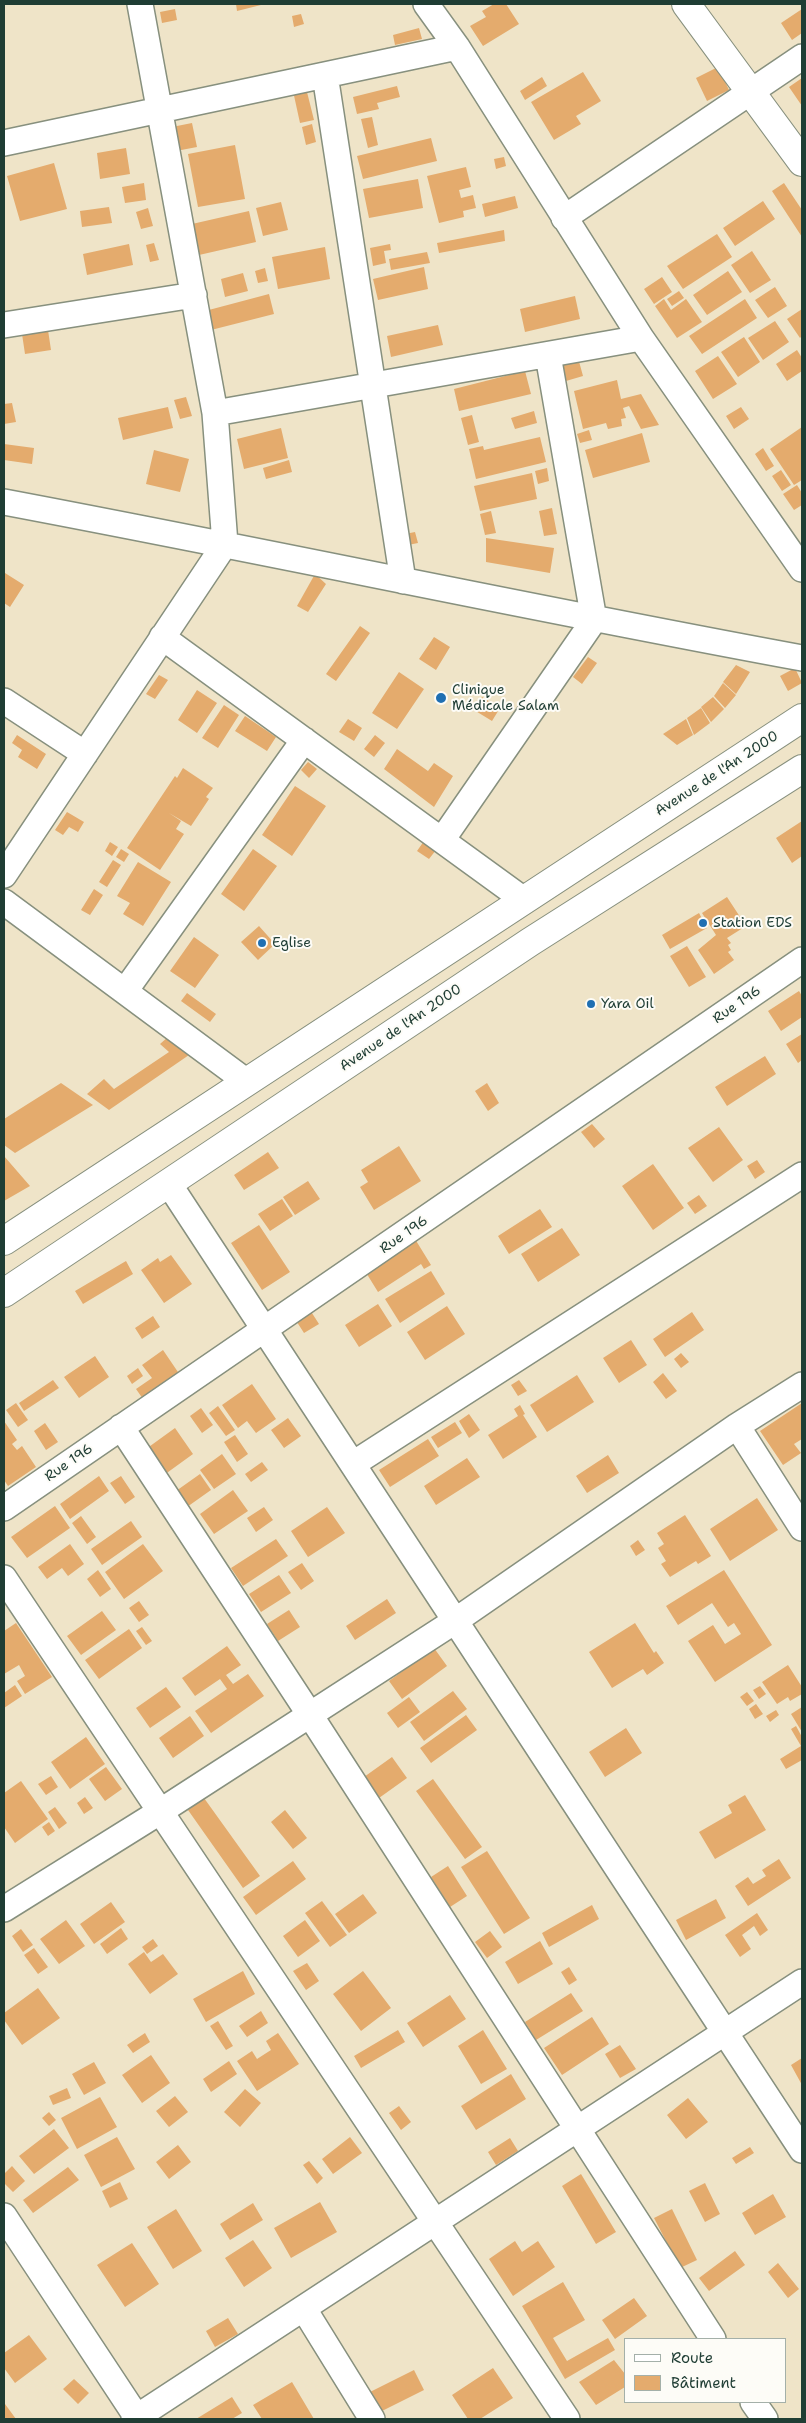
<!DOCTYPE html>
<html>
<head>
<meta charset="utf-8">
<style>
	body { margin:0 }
	#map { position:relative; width:806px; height:2423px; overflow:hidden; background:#efe4c8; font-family:"Shantell Sans",sans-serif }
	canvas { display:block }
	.frame { position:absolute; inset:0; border:5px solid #1f3d34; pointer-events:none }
	.legend { position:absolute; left:624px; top:2338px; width:162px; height:65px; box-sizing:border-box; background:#fdfcf7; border:1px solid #a4b0a9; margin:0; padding:6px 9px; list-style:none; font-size:15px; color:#1f3d34 }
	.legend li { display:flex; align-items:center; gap:10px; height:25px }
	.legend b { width:25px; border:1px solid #a4b0a9 }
</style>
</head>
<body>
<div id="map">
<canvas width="806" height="2423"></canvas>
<div class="frame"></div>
<ul class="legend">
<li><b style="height:6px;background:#fff"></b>Route</li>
<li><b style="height:14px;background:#e4ab6d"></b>Bâtiment</li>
</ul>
</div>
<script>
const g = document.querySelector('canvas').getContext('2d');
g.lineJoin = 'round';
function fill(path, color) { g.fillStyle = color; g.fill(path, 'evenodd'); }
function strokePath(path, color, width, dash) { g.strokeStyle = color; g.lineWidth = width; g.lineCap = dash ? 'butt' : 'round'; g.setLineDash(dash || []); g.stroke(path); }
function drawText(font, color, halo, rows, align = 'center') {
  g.font = font + ' "Shantell Sans",sans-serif'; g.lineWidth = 4; g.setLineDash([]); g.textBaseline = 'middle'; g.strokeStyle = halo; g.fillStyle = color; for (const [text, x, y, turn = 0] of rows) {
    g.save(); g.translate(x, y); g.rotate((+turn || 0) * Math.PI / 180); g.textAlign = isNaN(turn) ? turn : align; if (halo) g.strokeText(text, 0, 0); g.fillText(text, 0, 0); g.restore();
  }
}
const building = new Path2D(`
	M236,4H265L237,11Z
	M494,4H506L519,24L483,46L470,26L486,17L482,11Z
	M175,9L177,20L162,23L160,12Z
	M802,9V33L792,40L781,23Z
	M301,14L304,24L294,27L292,16Z
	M419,28L422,39L395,45L393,35Z
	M718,67L729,90L707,101L696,78Z
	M583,72L601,101L576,116L581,124L554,140L531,102Z
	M542,77L547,86L525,100L520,91Z
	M802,78V106L789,87Z
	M397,86L400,97L377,103L379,109L357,114L353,97Z
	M306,88L314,120L300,123L293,91Z
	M372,117L378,145L368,148L361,119Z
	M192,123L197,147L176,151L172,127Z
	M312,124L316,142L306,145L302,127Z
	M431,138L437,161L363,179L357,156Z
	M235,145L245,199L198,207L188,154Z
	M126,148L130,174L100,179L97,153Z
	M504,157L506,166L496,169L494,159Z
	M54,163L67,209L20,221L7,176Z
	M466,167L471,187L459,190L461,198L473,195L476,208L463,211L464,217L439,223L427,176Z
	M418,179L423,208L369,218L363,189Z
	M144,183L146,200L125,203L122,187Z
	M784,183L802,210V237L772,191Z
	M515,196L518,208L485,217L482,204Z
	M763,201L775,219L735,246L723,228Z
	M281,202L288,230L263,236L256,208Z
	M109,207L112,223L82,227L80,211Z
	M148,208L153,226L141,229L136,212Z
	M249,211L256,242L199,255L192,224Z
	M504,230L505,241L439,253L437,243Z
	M717,234L732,257L683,289L667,266Z
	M154,243L159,260L150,262L146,245Z
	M129,244L133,265L87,275L83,254Z
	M390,244L391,250L384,251L386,263L373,266L370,248Z
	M325,247L330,279L278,289L272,257Z
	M752,251L771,280L750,293L731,265Z
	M427,252L430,263L391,270L389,259Z
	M424,267L428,289L378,300L373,279Z
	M265,268L268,281L258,283L255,271Z
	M728,271L742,292L707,315L693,295Z
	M243,273L248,291L225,297L221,279Z
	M662,277L672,292L654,304L644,289Z
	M775,287L787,306L768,318L755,300Z
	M679,291L684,298L672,306L667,299Z
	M269,294L274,314L211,330L205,311Z
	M575,296L580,319L525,332L520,309Z
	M664,299L671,310L686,299L702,322L677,338L655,306Z
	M745,299L757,318L702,354L689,336Z
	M802,309V336L800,338L787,319Z
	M775,321L789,342L763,360L748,338Z
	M438,325L443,345L391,357L387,336Z
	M48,330L51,350L25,354L22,334Z
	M744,337L760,362L738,377L721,352Z
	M797,350L802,358V371L787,381L776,364Z
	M577,354L583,376L566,381L560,359Z
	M718,356L737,384L713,399L695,371Z
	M525,371L531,394L459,411L454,389Z
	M617,380L621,399L641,394L659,425L641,429L629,406L623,408L626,418L621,419L622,426L608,429L606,423L583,429L574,391Z
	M186,397L192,416L180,419L174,400Z
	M12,403L16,422L4,424V404Z
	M168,407L173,428L123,440L118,418Z
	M741,407L749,419L734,429L726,416Z
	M534,411L537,423L515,429L511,418Z
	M472,415L479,442L468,445L461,418Z
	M802,427V480L794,485L770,449Z
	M281,428L288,458L244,469L237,439Z
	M589,430L592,440L580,443L577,434Z
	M642,433L650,462L593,478L585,450Z
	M540,437L546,462L476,479L469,449L483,446L484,450Z
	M4,444L34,448L32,464L4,460Z
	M763,448L774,466L766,471L755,454Z
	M154,450L189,459L180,492L146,484Z
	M289,460L292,472L266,479L263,468Z
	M547,468L549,481L538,484L535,471Z
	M781,470L791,485L782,491L772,476Z
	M532,473L537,499L480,511L474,486Z
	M797,485L802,493V505L794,510L783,494Z
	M552,508L557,534L544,536L539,511Z
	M491,511L496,533L485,535L480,514Z
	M415,532L418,543L408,545L405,534Z
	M486,538L554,548L550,573L486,562Z
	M5,573L24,585L10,607L4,603Z
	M315,574L326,584L308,612L297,606Z
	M360,626L370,633L336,681L326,674Z
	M434,637L450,647L436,670L419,659Z
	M588,657L597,663L582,684L573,677Z
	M736,665L750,672L736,694L723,682Z
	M795,668L802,683L788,691L780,676Z
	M399,672L424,689L397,729L372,713Z
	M159,675L168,680L155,699L146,694Z
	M723,683L736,695L725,708L714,696Z
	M197,690L217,703L197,733L178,720Z
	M482,697L500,708L492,721L474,710Z
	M713,697L724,709L711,722L701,707Z
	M224,705L239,715L218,748L202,738Z
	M701,708L710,723L694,735L687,718Z
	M245,716L276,737L267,751L235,731Z
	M348,719L362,728L354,741L339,732Z
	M686,719L693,735L677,745L663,734Z
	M17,735L46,754L37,769L18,757L22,750L12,743Z
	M375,735L385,743L374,757L364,749Z
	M397,749L428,771L434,763L453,776L434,807L384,769Z
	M308,762L317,769L309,778L301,770Z
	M183,768L213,788L206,797L209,799L191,826L169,813L181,821L176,829L184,834L160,870L127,848L175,776L177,778Z
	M295,786L326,806L292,856L262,835Z
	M67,812L84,822L78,832L69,827L63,835L55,830Z
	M802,821V856L792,863L776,838Z
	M424,841L436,850L429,859L417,851Z
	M110,842L118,847L112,856L105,851Z
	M121,849L129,854L124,862L116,857Z
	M253,849L277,866L244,911L221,894Z
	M113,860L121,865L107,887L99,882Z
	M138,862L171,882L143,926L123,914L130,903L117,896Z
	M94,889L103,895L90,915L81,910Z
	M727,897L746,926L727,938L731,943L728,945L731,950L728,952L734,960L714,974L698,950L716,935L702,913Z
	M699,913L707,928L670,949L662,935Z
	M259,926L275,944L258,960L241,942Z
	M194,937L219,955L195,988L170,971Z
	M687,946L706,977L689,987L670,956Z
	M799,991L802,996V1017L781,1031L768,1011Z
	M187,993L216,1014L210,1022L181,1001Z
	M802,1034V1060L798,1063L786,1044Z
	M168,1037L189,1055L109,1110L87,1094L104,1079L114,1089L169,1052L160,1044Z
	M765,1056L776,1074L727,1106L715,1087Z
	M61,1083L93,1105L15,1153L4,1145V1119Z
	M487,1083L499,1103L488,1111L475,1091Z
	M592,1124L605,1139L594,1148L581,1132Z
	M719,1127L743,1160L713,1182L688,1148Z
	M399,1146L421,1181L374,1210L360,1187L368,1182L361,1170Z
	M268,1152L279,1168L244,1190L234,1175Z
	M4,1156L30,1186L4,1201Z
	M757,1160L765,1172L755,1179L747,1166Z
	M653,1164L684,1208L653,1230L622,1186Z
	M308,1181L320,1199L295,1215L283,1197Z
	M699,1195L707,1206L695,1214L687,1203Z
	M282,1199L293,1216L270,1231L258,1214Z
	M540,1209L552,1227L509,1254L498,1236Z
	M259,1225L290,1272L262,1290L231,1243Z
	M562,1228L580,1255L538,1282L521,1254Z
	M415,1239L431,1265L424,1269L421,1264L378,1292L365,1271Z
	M171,1255L192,1284L164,1303L141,1270L158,1258L160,1262Z
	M126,1261L133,1274L83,1304L75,1291Z
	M431,1271L445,1294L400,1323L385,1299Z
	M378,1304L392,1326L359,1347L345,1325Z
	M447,1306L465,1334L425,1360L407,1332Z
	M310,1310L319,1324L304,1333L295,1319Z
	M692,1312L704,1330L665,1357L653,1339Z
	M153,1316L160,1327L142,1339L135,1328Z
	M631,1340L647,1365L619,1383L603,1358Z
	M163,1350L180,1375L143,1399L136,1389L152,1378L142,1365Z
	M681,1353L689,1362L681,1368L674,1359Z
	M95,1356L109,1377L79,1398L64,1377Z
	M138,1368L143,1376L132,1384L127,1376Z
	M663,1373L677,1391L666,1399L653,1382Z
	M577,1375L594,1402L547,1432L530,1405Z
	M53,1380L59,1388L24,1411L19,1403Z
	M519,1380L527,1391L518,1396L511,1385Z
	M252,1384L276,1419L256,1433L247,1421L238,1428L222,1405Z
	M16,1403L28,1420L18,1427L6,1410Z
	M802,1403V1439L794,1444L801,1453L783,1465L760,1431Z
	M520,1405L525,1414L523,1415L537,1437L503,1459L488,1435L518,1416L514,1409Z
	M218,1406L235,1430L226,1436L209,1413Z
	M201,1408L213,1425L202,1433L190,1416Z
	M469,1414L480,1430L469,1438L459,1421Z
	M288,1418L301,1436L284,1448L271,1430Z
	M4,1421L17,1440L12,1444L17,1450L22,1446L36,1467L8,1486L4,1480Z
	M455,1422L462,1433L438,1448L431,1437Z
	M45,1423L58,1442L46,1450L34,1431Z
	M175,1428L193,1454L164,1475L146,1449Z
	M235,1435L248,1454L237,1462L224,1442Z
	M428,1439L439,1456L390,1487L379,1470Z
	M222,1454L236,1474L214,1489L200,1470Z
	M608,1455L619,1473L587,1493L576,1476Z
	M467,1458L480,1477L436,1505L424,1486Z
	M262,1462L268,1470L251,1482L245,1474Z
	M200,1474L211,1490L187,1507L176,1491Z
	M99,1476L109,1491L70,1519L60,1504Z
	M121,1476L135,1497L125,1504L110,1483Z
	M233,1490L248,1511L214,1534L200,1514Z
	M757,1498L778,1530L730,1561L710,1529Z
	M55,1506L70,1528L27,1558L11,1537Z
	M264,1507L273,1520L256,1532L247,1518Z
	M327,1507L345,1533L308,1557L291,1531Z
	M685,1515L711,1556L698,1564L696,1561L670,1577L661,1564L666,1561L658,1548L664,1544L657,1533Z
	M81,1516L96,1537L87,1544L72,1523Z
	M131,1521L142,1537L102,1565L91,1549Z
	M276,1539L288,1556L243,1586L231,1568Z
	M638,1540L645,1550L636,1556L630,1546Z
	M70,1544L84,1564L68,1576L62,1568L47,1579L38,1567Z
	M143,1544L163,1571L124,1599L105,1572Z
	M302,1563L314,1581L301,1590L288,1572Z
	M98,1570L111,1589L100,1597L87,1579Z
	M724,1570L772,1645L715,1682L688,1641L713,1625L725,1644L741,1634L734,1623L728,1627L712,1603L678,1625L666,1606Z
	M279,1575L291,1593L261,1612L249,1594Z
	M387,1599L396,1613L355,1640L346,1626Z
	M139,1601L149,1615L139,1622L129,1608Z
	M289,1610L300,1627L278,1641L267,1624Z
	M102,1611L116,1630L81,1655L67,1636Z
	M16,1623L52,1677L25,1694L17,1681L25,1676L19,1665L4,1674V1631Z
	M635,1623L654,1653L656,1651L664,1663L647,1675L643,1669L612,1688L589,1652Z
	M142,1627L152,1641L146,1645L136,1631Z
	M129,1629L142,1648L99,1679L85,1660Z
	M227,1646L241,1665L226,1675L233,1684L248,1674L264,1696L211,1733L195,1711L227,1689L220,1679L195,1696L182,1678Z
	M434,1648L447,1666L402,1699L389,1681Z
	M788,1665L802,1687V1694L790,1701L788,1697L777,1704L762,1682Z
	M15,1685L22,1696L4,1708V1693Z
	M760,1686L766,1694L759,1699L753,1690Z
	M166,1687L181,1707L150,1728L136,1708Z
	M453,1691L467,1709L424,1741L410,1722Z
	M747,1692L754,1701L747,1706L740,1697Z
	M409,1697L420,1712L398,1728L387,1713Z
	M756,1704L763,1714L755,1719L749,1709Z
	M802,1707V1732L791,1714Z
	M776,1710L779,1715L770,1722L766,1716Z
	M466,1715L477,1730L431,1763L420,1748Z
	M190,1716L204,1736L173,1758L159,1738Z
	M796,1726L802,1737V1760L786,1769L780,1759L801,1746L791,1729Z
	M626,1728L642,1753L605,1777L589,1752Z
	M86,1737L105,1764L70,1789L51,1762Z
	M392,1757L407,1778L379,1798L364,1777Z
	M106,1767L122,1789L105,1801L89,1779Z
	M51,1776L58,1787L46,1795L38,1784Z
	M433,1779L482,1847L465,1859L416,1791Z
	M21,1781L48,1819L15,1843L4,1827V1793Z
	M745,1795L766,1830L715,1859L699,1832L732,1813L728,1805Z
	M85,1797L93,1808L84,1814L77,1803Z
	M204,1798L260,1876L243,1888L188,1810Z
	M55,1807L67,1823L59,1829L48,1812Z
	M285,1810L307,1838L293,1849L271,1822Z
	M49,1822L55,1831L48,1836L42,1827Z
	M487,1851L530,1918L504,1934L461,1867Z
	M779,1859L791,1878L748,1906L735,1886L748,1877L753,1884L766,1876L762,1870Z
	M293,1861L306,1879L256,1915L243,1897Z
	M448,1866L467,1896L450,1907L431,1877Z
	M363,1894L377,1913L349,1933L335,1914Z
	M716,1899L726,1918L686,1940L676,1920Z
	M322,1901L347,1935L330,1947L305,1913Z
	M111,1902L125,1922L94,1944L80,1924Z
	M592,1905L599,1919L549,1947L542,1933Z
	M757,1913L768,1930L760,1936L754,1926L742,1935L751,1949L740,1957L725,1935Z
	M66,1920L85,1946L59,1964L40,1939Z
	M305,1920L320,1941L298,1957L283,1936Z
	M121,1928L128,1939L107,1954L100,1944Z
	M21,1929L33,1945L23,1952L12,1936Z
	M490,1931L502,1947L487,1958L475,1942Z
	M153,1939L158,1946L147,1954L142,1947Z
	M540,1941L553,1964L518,1984L505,1962Z
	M34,1948L48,1967L38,1974L24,1955Z
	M144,1952L151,1962L163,1954L178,1974L150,1994L128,1964Z
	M307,1963L319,1981L306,1990L293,1971Z
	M569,1967L577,1980L569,1985L561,1972Z
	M243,1971L255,1994L206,2022L193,1999Z
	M363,1971L391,2008L361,2031L333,1994Z
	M38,1988L60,2018L22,2045L4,2020V2013Z
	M571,1993L583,2011L536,2040L525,2022Z
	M450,1995L466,2019L423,2047L407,2023Z
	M261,2011L268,2023L247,2037L239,2026Z
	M592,2017L609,2044L562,2075L544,2048Z
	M218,2021L233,2046L226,2050L210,2026Z
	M398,2030L405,2042L361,2068L354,2056Z
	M483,2030L507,2069L481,2084L458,2046Z
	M145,2033L150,2042L133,2053L127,2045Z
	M278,2033L299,2064L257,2091L237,2061L252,2051L257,2059L271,2050L266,2041Z
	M620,2045L636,2069L620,2078L605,2054Z
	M151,2055L170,2083L142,2103L122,2075Z
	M802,2058V2085L791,2065Z
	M229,2061L237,2074L211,2092L203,2079Z
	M94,2062L106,2083L84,2095L72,2074Z
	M511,2074L526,2099L476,2130L461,2106Z
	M67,2088L71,2098L53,2105L49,2096Z
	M245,2089L261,2103L240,2127L224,2112Z
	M175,2096L188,2112L169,2127L156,2111Z
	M100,2097L117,2127L77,2149L61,2118Z
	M688,2098L708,2122L686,2139L667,2115Z
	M399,2106L411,2122L401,2130L389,2113Z
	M49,2112L56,2120L49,2126L42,2118Z
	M54,2129L69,2148L34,2174L19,2156Z
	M117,2137L135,2169L101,2187L84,2155Z
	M350,2137L362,2153L333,2174L322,2159Z
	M510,2138L518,2151L496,2165L488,2152Z
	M178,2145L191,2162L169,2179L156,2162Z
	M750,2147L754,2153L736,2164L732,2158Z
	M309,2161L323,2178L317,2184L303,2165Z
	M12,2166L25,2181L13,2192L4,2183V2174Z
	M68,2167L79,2180L33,2213L23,2200Z
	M581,2174L616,2232L596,2244L562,2186Z
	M120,2182L128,2199L110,2208L102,2191Z
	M705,2183L720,2214L705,2222L689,2191Z
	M773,2194L786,2217L755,2235L742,2213Z
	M320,2202L337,2232L291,2258L274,2228Z
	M253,2203L263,2220L230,2240L220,2224Z
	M176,2209L202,2251L173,2269L147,2227Z
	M672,2209L697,2260L680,2268L654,2218Z
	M253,2240L272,2268L244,2287L225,2258Z
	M515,2241L522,2252L538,2241L555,2267L513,2296L489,2259Z
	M132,2243L159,2284L125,2307L97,2265Z
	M735,2251L745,2265L709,2291L699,2278Z
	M778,2263L799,2289L788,2298L768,2272Z
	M563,2282L585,2320L553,2338L567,2361L608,2338L615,2350L565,2379L522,2306Z
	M634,2298L647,2316L615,2339L602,2320Z
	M228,2318L238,2334L215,2347L206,2331Z
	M29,2335L47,2359L15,2383L4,2368V2353Z
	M614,2360L625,2374V2387L596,2405L579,2382Z
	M493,2368L513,2398L480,2419H468L452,2395Z
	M414,2370L424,2390L378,2413L368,2393Z
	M74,2379L89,2393L78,2404L63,2389Z
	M292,2382L314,2419H262L253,2405Z
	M232,2397L242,2413L232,2419H196Z
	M5,2404L16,2419H4Z`);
const minor = new Path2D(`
	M325,75L403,581
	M4,143L457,47
	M564,218L802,57
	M4,325L194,295
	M641,338L802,569
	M215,413L641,338L457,47L426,4
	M4,502C270,552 535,609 802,658
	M162,637L524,900
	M4,701L85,754
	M442,840L594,620L548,355
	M4,875L225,544L215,413L140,4
	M4,902L247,1082
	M125,991L304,740
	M169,1184L802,2150
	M737,1426L802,1528
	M121,1427L310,1715L713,2339
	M353,1464L802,1175
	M4,1508L802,960
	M4,1578L567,2419
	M4,1909L161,1811L455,1621L737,1426L802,1385
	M4,2216L138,2419
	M304,2309L372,2419
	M753,2402L765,2419
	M134,2419L802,1982`);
const tertiary = new Path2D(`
	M686,4L802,162`);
const primary = new Path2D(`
	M4,1241L802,718
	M4,1293L530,942L802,769`);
const markers = [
	[441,698,6,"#1f6fb2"],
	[703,923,5,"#1f6fb2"],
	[262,943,5,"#1f6fb2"],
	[591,1004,5,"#1f6fb2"]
];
const poiNames = [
	["Clinique",452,690],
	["Médicale Salam",452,706],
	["Station EDS",713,923],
	["Eglise",272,943],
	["Yara Oil",601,1004]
];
const streetNames = [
	["Avenue de l'An 2000",717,774,-33],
	["Rue 196",737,1005,-35],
	["Avenue de l'An 2000",401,1028,-34],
	["Rue 196",404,1235,-35],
	["Rue 196",69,1463,-35]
];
fill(building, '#e4ab6d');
strokePath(minor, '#87907e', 28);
strokePath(tertiary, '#87907e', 30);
strokePath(primary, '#87907e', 30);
strokePath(minor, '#fff', 25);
strokePath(tertiary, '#fff', 28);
strokePath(primary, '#fff', 28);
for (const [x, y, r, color] of markers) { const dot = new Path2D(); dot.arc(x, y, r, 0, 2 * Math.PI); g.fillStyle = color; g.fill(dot); strokePath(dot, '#fdfcf7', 2); }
drawText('14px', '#1f3d34', '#fdfcf7', poiNames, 'left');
drawText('14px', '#1f3d34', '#fdfcf7', streetNames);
</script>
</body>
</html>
